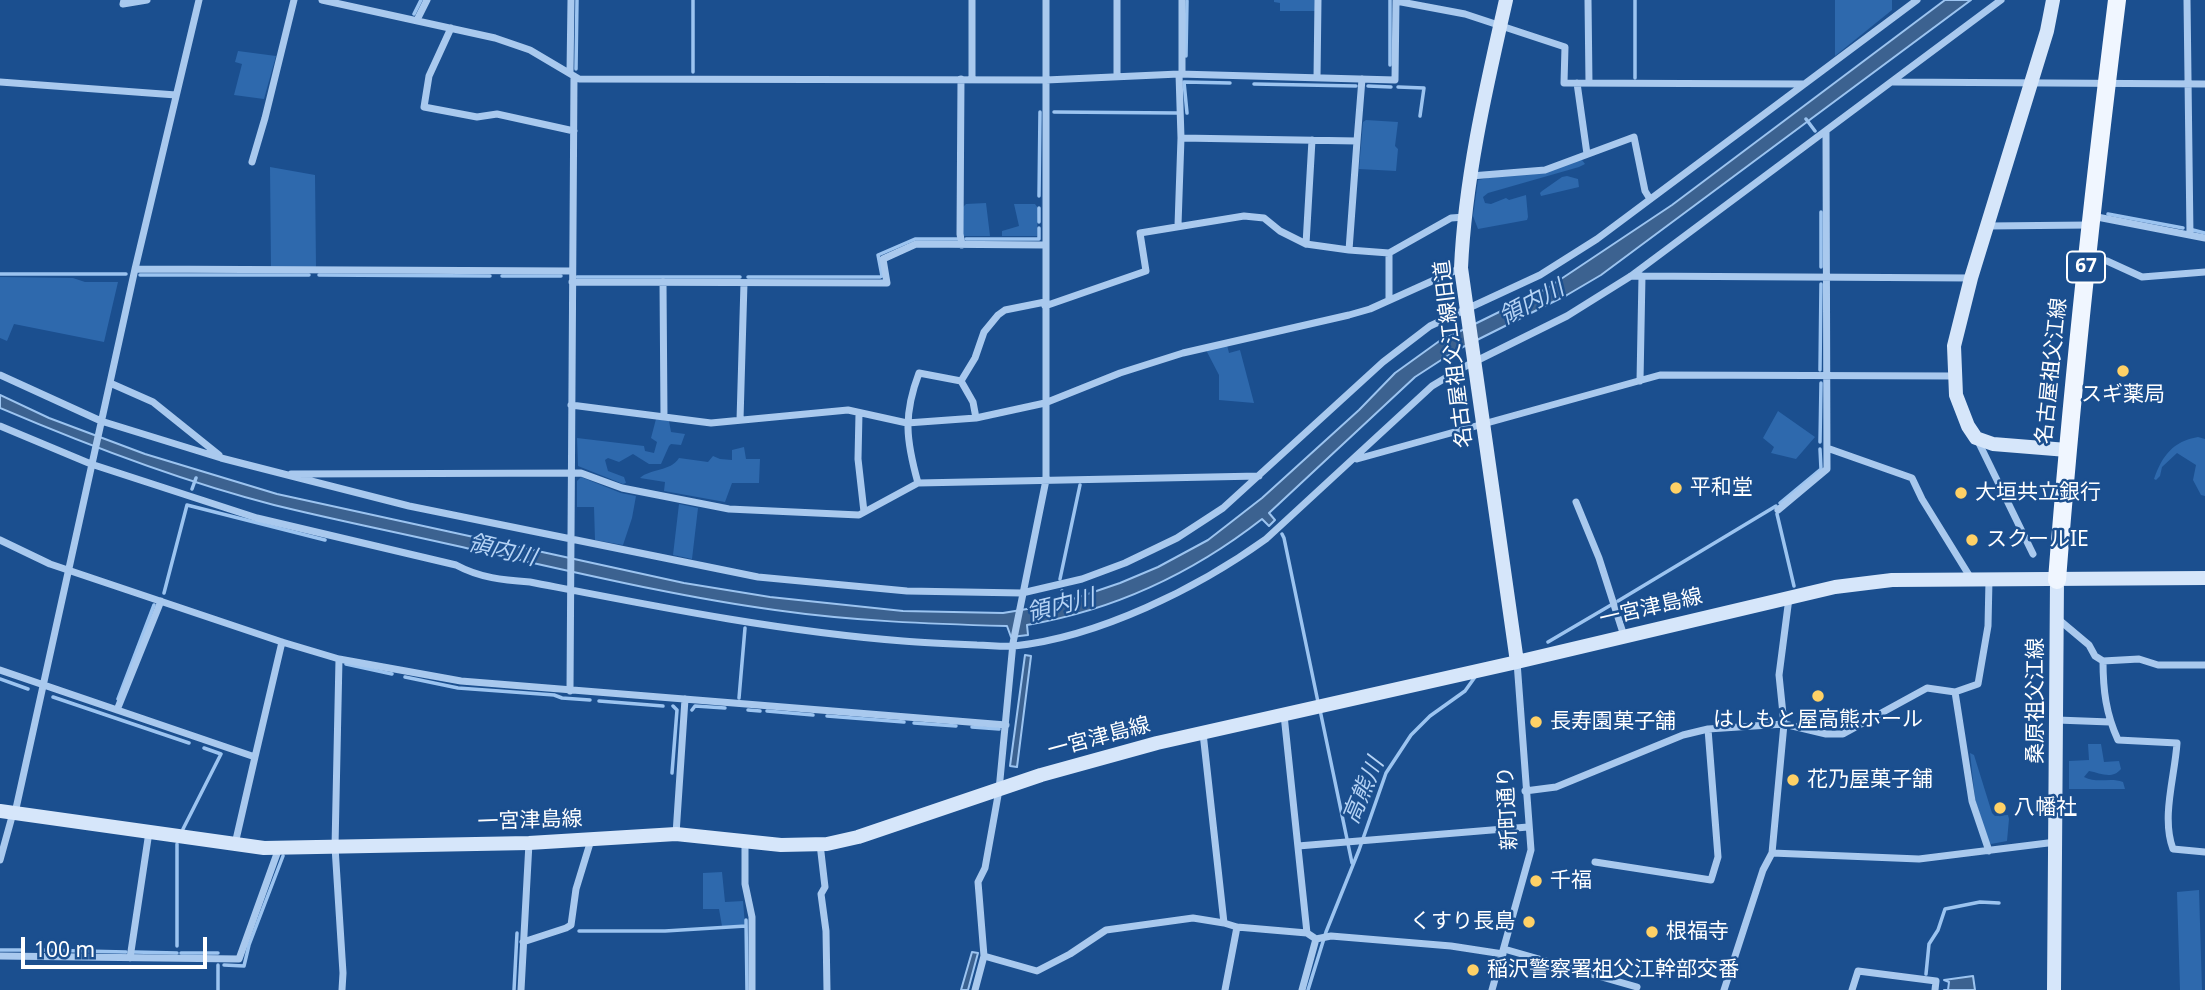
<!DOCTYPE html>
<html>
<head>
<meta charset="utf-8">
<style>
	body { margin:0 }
	#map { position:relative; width:2205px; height:990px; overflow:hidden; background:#1b4f8f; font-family:"Noto Sans",sans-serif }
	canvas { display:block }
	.scale { position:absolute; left:21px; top:937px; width:186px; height:32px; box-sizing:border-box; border:4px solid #fff; border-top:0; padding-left:9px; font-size:21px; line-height:24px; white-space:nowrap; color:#fff; -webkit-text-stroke:5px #1b4f8f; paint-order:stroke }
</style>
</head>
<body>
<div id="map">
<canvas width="2205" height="990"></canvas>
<div class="scale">100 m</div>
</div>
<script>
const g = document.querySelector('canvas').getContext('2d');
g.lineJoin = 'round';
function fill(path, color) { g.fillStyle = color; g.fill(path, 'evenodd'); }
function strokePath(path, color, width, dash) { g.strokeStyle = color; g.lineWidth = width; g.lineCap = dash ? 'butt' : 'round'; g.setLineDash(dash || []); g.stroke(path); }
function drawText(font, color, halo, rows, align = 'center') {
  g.font = font + ' "Noto Sans","Noto Sans JP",sans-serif'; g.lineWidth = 5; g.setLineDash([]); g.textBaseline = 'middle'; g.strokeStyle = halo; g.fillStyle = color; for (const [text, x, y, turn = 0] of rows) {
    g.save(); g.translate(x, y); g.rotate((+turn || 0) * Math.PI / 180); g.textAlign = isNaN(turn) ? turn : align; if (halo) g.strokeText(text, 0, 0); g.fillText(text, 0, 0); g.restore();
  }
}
const green = new Path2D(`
	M1274,0H1317V11H1280V3L1274,2Z
	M1835,0H1892V10L1835,56Z
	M238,51L276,56L264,99L234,95L242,64L235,62Z
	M1366,120L1398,122L1395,146L1398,149L1396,171L1359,169L1363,122Z
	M1582,160L1585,164L1579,167L1488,193L1483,197L1485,203L1491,204L1506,198L1509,200L1526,195L1528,217L1527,220L1478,229L1473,216L1478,180Z
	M270,167L315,175L316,267H271Z
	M1567,176L1578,179L1579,187L1541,196L1540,193L1542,191L1562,177Z
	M986,203L990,236H963V207L966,204Z
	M1014,204H1035L1038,208L1037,236H1002V231L1019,226Z
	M0,277L73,278L85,282H118L104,342L14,324L7,341L0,338Z
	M1227,345L1229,353L1240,350L1254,403L1219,400V375L1206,350Z
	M1778,411L1815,437L1796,459L1771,453L1774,447L1763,438Z
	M656,419L669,421L671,432L685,434L681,445L671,444L669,446L661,464H649L633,454L619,462L608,458L605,460L608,471L624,477L626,483L623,484L578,466L577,438L644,446L645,451L654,453L657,442L651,438Z
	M2198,437L2205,439V496L2201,495L2193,480L2196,465L2177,453L2162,467L2160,476L2156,480L2154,479C2162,456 2173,441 2198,437Z
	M744,447L746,459H760L759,483H732L725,502L664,491L665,482L640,478C651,468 670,472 679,458L708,462L713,456L720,459L732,460V450Z
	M581,477L621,493L636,496L632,518L623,545L595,540L594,507H577V481Z
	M679,504L698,508L692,559L673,555Z
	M2088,744H2101L2104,762L2119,761L2121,769C2112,780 2100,773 2089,771L2084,777C2098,784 2110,777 2123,782L2125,789H2069V761L2089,760Z
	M1970,753L1974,755L1992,813L1995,816L2008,815L2009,819L2007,841L1991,844L1988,841L1975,799Z
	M722,872L725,902L743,901L745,925L722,926L719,909H703V873Z
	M2199,890L2202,990H2180L2177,892Z`);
const water = new Path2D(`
	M1945,0H1971L1601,275L1567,295L1455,351L1415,377L1269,513L1275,520L1269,526L1262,519C1193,573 1114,610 1027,625L1028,635L1011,637L1007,626C930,624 852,621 775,610C672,596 571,571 470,549C405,534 339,521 274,505C180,481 89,446 0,408V395L49,418L145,454L277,494L684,583L770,597L903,611L1003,613L1039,607L1067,601L1120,583L1158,567L1208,540L1262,498L1359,410L1395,373L1438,342L1546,289L1672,205Z
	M1025,655L1031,656L1017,767L1010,766Z
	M972,952L978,953L968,990H961Z
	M1973,976L1975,990H1944H1948L1949,982L1944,980Z`);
const stream = new Path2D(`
	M414,14L421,0
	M1186,56L1187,1
	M1390,65V0
	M576,69L577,0
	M693,72V0
	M1635,78V0
	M1254,84L1356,86
	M1368,86L1391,87
	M1398,87L1424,88L1420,116
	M1054,112L1177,113
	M1187,113L1184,82L1230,83
	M1806,119L1815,131
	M1039,196L1040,112
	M1821,212V267
	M2108,214L2183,228
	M1039,222V208
	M2193,230L2205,233
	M966,239H1039V228
	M0,274H126
	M140,275H309
	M319,275L490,276
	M502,276H561
	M577,277H740
	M748,277H880L882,276L878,255L915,239H957
	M1820,370L1821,284
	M1820,442L1821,383
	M192,489L196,478
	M1780,503L1821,469L1820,449
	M1777,514L1794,586
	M1282,534L1284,538L1318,702
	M1060,579L1080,485
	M1062,591L1065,606
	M164,593L187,505L325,540
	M1618,601L1776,506
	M1548,642L1611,605
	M346,664L392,674
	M405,677L458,688L554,695L562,698L590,700
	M0,679L28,689
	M53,697L189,743
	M739,698L745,628
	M118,699L154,605
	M599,701L663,706
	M692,710L695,706L725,708
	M748,710L760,711
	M1320,710L1352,863
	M767,711L813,715
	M827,716L904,722
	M914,723L956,726
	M972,727L999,729
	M672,773L677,710L673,706
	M183,829L221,754L204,748
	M746,920L747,990
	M579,931H665L746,926
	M177,946V844
	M0,950H23
	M41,950L126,952
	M134,952L177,953
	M181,953H218
	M224,965L244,966L249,945L283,856
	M1926,974L1929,944L1938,930L1945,909L1980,902L1999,903
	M218,990V965
	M514,990L517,933
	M1308,990L1326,932L1359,850L1386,773L1411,735L1430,716L1465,691L1475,677`);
const street = new Path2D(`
	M124,0L123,4L147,0
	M322,0L495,38L530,50L579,79L1046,80L1179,74L1395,80L1396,1L1465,14L1565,47L1564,83L1804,84
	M1182,0V74
	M1588,0L1589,83
	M2187,0L2190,235
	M417,20L427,0
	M451,28L429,76L424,107L477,117L497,114L574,131
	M570,73L571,0
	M1117,76V0
	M1317,78L1318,0
	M961,79L960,234L962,245
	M972,79V0
	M0,82L176,95
	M1894,82L2205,84
	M1577,83L1587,154
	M1181,138L1357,141L1349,250L1389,253V299
	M1312,140L1306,244L1349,250
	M1357,141L1362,79
	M252,162L265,118L294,0
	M1471,176L1545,170L1634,137L1645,191L1650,199
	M2092,216L2205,238
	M1178,225L1181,138L1179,74
	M1988,226L2089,225
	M1389,253L1451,218L1465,217
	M2087,258L2107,261L2142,277L2205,272
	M135,269L572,271
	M1631,276L1971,278
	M572,282L887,283L883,259L916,244L1045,245
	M663,282L664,417
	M1045,306L1146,271L1140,233L1244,216L1264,218L1280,231L1306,244
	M0,375L101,421L221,458L409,506L758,577L907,591L1022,593L1082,579L1125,563L1177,538L1223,508L1383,362L1430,326L1540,275L1597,239L1917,0
	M1640,381L1642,276
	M110,383L153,402L219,455
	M571,405L711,423L848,410L907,423L976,418L1045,403L1120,373L1183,353L1349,315L1370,309L1461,268
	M859,413L858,459L864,512
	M976,418L973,402L961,381L975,358L984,332L998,315L1005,310L1045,302
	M740,420L744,283
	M0,426L91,464L257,518L456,565C480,578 503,580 530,582C654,606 777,631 903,641C927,643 952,644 977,645C989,645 1002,647 1014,646C1099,637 1198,588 1266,539L1432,386L1462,368L1567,316L1631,276L2001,0
	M1977,439L2033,554
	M1827,448L1912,478L1922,499L1972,580
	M1357,459L1660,375L1954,376
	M291,474L581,473L622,488L729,509L859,515L918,483L1259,476
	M918,483C906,440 903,415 919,373L961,381
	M1576,502L1599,558L1624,636
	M1778,510L1827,469L1826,132
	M0,540L50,564L282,642L339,659L461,681L1006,725
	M2058,619L2089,645L2095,656L2103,661L2139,659L2158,665H2205
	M339,659L335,847L343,973L342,990
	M2103,661C2103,690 2106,714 2118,740L2177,743C2175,776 2161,817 2173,849L2205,852
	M0,670L255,757L235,844
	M570,691L574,76
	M1955,692L1972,801L1989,851
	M117,710L161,601
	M1284,715L1307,933
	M2057,720L2110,722
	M1203,733L1224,923L1237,927L1307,933L1316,939L1331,936L1451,946L1503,954
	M255,757L282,642
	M1525,791L1556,787L1683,735L1708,729L1784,724L1826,734H1843L1927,688L1955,692L1978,684L1988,626L1989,580
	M15,813L135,269L199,0
	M676,834L685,699
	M745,841V884L752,917V990
	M820,844L825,887L821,894L826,931L827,990
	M1298,846L1528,827
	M1772,853L1919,859L2056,842
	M0,860L13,813
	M1595,862L1711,880L1718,857L1708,729
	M523,942L566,928L571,925L576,889L591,840
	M1504,949L1637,987
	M0,956L239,959L279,848
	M984,956L1037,971L1070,954L1106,930L1193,918L1224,923
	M130,958L149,832
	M521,990L529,843
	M975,990L984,956L978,882L985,868L999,790L1013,643L1046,480V0
	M1225,990L1237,927
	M1302,990L1316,939
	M1492,990L1531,850L1517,662
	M1724,990L1763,870L1772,853L1784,724L1779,675L1789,598
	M1852,990L1858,971L1936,981L1935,990`);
const secondary = new Path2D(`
	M1506,0C1486,88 1465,178 1461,268L1517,662
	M2053,0L2047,31L1971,278L1954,346L1956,395L1968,426L1976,438L1993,444L2067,450
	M0,811L264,848L529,843L676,834L781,845L827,844L858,837L1041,775L1157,743L1517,662L1835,587L1892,580L2205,578
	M2054,990L2057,580`);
const primary = new Path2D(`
	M2057,580C2072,386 2093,193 2117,0`);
const markers = [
	[2123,371,7,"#ffd166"],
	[1676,488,7,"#ffd166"],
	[1961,493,7,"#ffd166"],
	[1972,540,7,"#ffd166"],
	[1818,696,7,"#ffd166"],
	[1536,722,7,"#ffd166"],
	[1793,780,7,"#ffd166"],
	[2000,808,7,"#ffd166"],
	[1536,881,7,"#ffd166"],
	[1529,922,7,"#ffd166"],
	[1652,932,7,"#ffd166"],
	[1473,970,7,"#ffd166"]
];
const shields = [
	[2086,267,38]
];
const shieldNames = [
	["67",2086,267]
];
const streetNames = [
	["名古屋祖父江線旧道",1454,354,-97],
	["名古屋祖父江線",2052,371,-84],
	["一宮津島線",1651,608,-13],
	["桑原祖父江線",2036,701,-90],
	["一宮津島線",1099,738,-15],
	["新町通り",1508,808,-93],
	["一宮津島線",530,821,-2]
];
const poiNames = [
	["スギ薬局",2123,395,"center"],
	["平和堂",1690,488],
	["大垣共立銀行",1975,493],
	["スクールIE",1986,540],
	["はしもと屋高熊ホール",1818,720,"center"],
	["長寿園菓子舗",1550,722],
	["花乃屋菓子舗",1807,780],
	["八幡社",2014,808],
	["千福",1550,881],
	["くすり長島",1515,922,"right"],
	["根福寺",1666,932],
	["稲沢警察署祖父江幹部交番",1487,970]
];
const waterNames = [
	["領内川",1532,303,-28],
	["領内川",502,551,13],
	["領内川",1061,606,-14],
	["高熊川",1364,791,-67]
];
fill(green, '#2e69ad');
fill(water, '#3c6290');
strokePath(water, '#9cc4f0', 2);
strokePath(stream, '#9cc4f0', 3.5);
strokePath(street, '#a9c9ee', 7);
strokePath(secondary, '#d6e6fa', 14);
strokePath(primary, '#f0f6ff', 18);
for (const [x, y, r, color] of markers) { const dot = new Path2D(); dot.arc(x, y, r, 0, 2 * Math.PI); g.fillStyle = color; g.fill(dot); strokePath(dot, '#1b4f8f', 2.5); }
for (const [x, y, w] of shields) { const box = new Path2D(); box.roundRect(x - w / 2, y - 15.5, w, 31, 5); g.fillStyle = '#1b4f8f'; g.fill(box); strokePath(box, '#fff', 2); }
drawText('bold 19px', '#fff', null, shieldNames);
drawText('21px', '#fff', '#1b4f8f', streetNames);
drawText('21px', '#fff', '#1b4f8f', poiNames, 'left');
drawText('italic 23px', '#b5d3f5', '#1b4f8f', waterNames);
</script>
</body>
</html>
